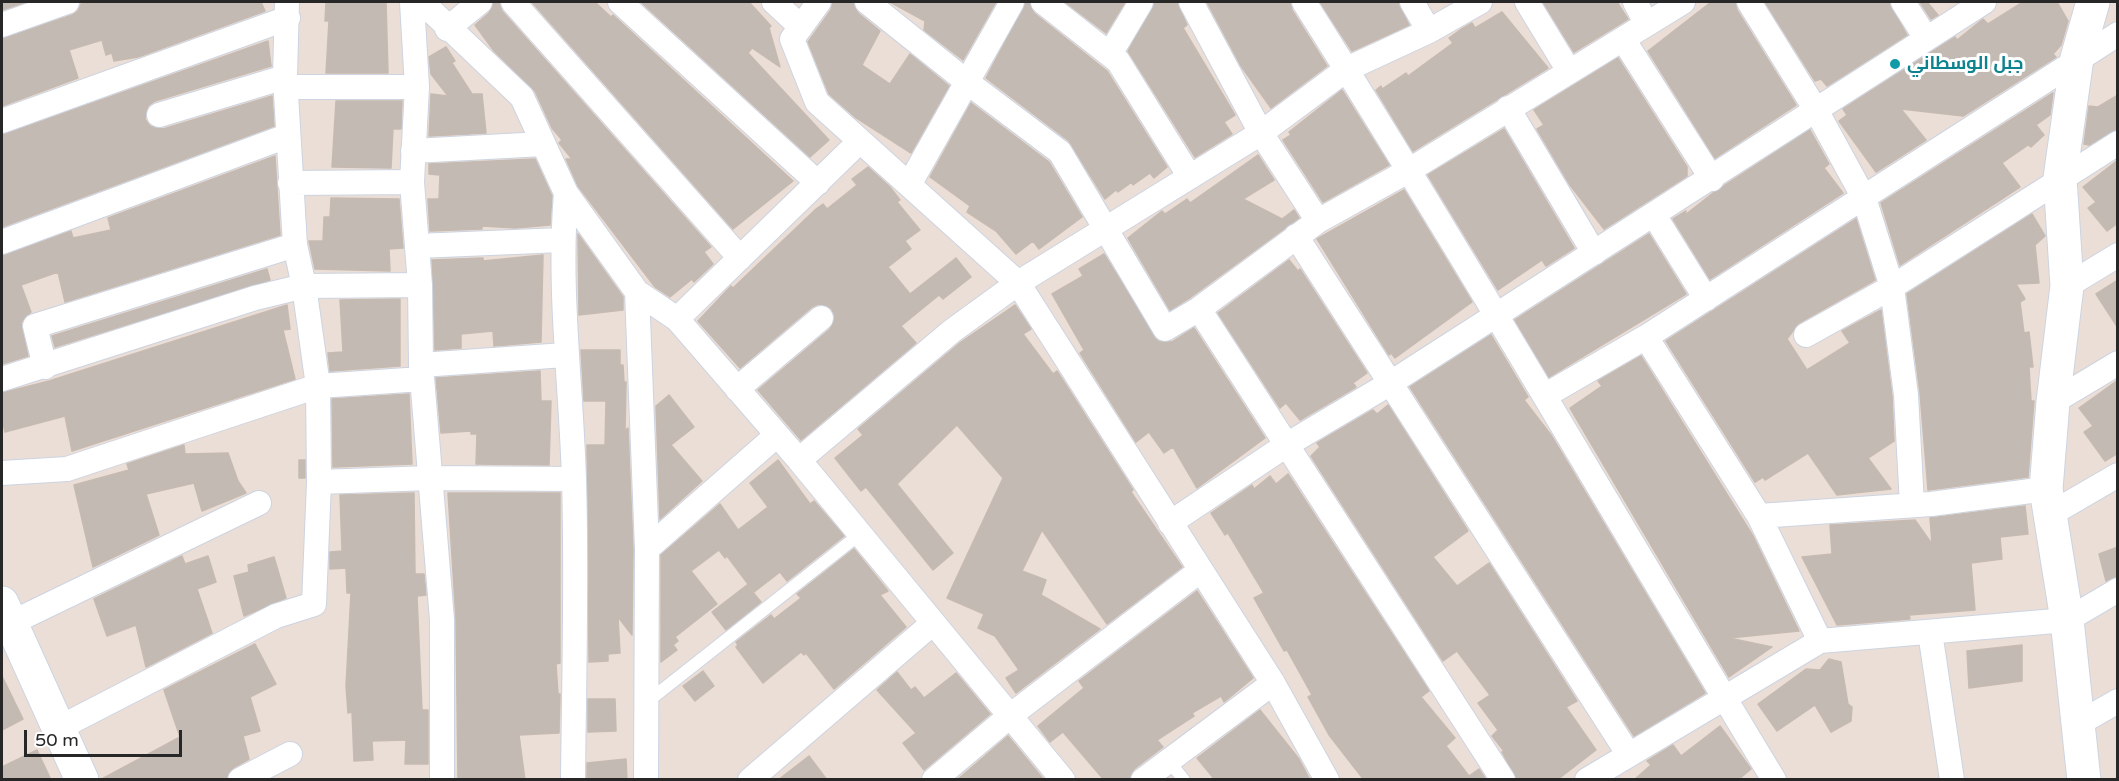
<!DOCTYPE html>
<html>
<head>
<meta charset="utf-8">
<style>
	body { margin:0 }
	#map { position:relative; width:2119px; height:781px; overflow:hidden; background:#ebded7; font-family:"Varela Round",sans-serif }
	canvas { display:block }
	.frame { position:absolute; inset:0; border:3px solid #272727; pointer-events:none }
	.scale { position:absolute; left:24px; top:730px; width:158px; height:27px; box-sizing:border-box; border:3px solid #272727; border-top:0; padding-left:8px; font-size:18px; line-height:21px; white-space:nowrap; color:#272727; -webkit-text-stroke:4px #fff; paint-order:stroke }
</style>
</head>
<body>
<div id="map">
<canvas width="2119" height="781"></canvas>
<div class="frame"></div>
<div class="scale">50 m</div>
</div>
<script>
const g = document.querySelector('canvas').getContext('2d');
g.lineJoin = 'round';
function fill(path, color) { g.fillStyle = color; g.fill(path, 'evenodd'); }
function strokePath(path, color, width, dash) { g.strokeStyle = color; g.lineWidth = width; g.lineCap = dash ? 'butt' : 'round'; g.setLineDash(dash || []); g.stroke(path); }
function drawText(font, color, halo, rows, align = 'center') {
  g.font = font + ' "Varela Round",Cairo,sans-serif'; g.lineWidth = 6; g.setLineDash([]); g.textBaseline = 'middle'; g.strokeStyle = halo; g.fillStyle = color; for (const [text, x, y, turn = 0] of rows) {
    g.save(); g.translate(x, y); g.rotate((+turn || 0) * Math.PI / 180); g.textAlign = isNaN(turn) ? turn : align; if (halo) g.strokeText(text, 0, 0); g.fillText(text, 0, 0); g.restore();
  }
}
const building = new Path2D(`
	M2,2H23V3L2,10Z
	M89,2H261L265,11L138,57L114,61L112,53L106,55L102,40L69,50L78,78L2,106V39L72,15L78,11L81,4Z
	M326,2H386L388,73H326L329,21H325Z
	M494,2H499L502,11L711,247L704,252L713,264L694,282L692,279L670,297L655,287L578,186L566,159H572L559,143L562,140L552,128L535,91L494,51L475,25L489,13Z
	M532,2H595L611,17L613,15L793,181L733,229Z
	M641,2H749L771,26L769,28L780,67L752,48L748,53L829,140L810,157Z
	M833,2H853L858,13L880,31L862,65L890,84L910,54L949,86L911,153L855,117L829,94L808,42L831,10Z
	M890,2H996L963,60L924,30L925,21Z
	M1026,2H1029L1034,13L1107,71L1167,167L1154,178L1150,173L1133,185L1132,182L1118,192L1116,190L1105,199L1069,141L986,78Z
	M1065,2H1125L1106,33Z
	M1155,2H1177L1187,25L1183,28L1235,115L1224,122L1232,134L1195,157L1128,51Z
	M1207,2H1290L1292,10L1327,66L1271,108L1241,66Z
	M1320,2H1398L1409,25L1352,51Z
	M1543,2H1617L1628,19L1574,52Z
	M1711,2H1735L1737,10L1796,105L1715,158L1648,51Z
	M1765,2H1889L1907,35L1827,86L1821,79L1815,81Z
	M1920,2H1927L1938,15L1931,19Z
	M2023,2H2057L2068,21L2061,45L2053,54L2056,57L1963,116L1901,109L1926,140L1876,172L1839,121L1847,115L1843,109L1955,37L1957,40L1983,19L1988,24Z
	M1502,12L1548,68L1413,151L1376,90L1381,86L1382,89L1406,73L1408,76L1453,43L1449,38L1460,30L1472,23L1475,28Z
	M268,41L271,66L155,101L148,106L145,119L150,126L163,129L272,96L274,126L2,227V135Z
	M446,47L455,61L452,63L472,94H482L486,133L429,136L431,94L448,96L431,74L429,57Z
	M1618,58L1687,167V176L1604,229L1570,185L1537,129L1544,125L1534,110Z
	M1342,90L1389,165L1323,202L1283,140L1291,135L1289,132Z
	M2053,93L2050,115L2036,125L2044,135L2031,147L2028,145L2002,163L2020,187L1900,265L1881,203Z
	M2118,95V129L2089,145L2084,144L2089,106L2098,107Z
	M336,101H402L401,129H393L391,168L332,167Z
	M971,103L1049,162L1082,217L1039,249L1033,241L1016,254L996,231L967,212L970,206L930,177Z
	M1504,129L1574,248L1546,266L1542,260L1498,290L1428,175Z
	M1810,130L1829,164L1824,168L1843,193L1710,279L1673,219L1686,211L1685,215L1713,193Z
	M1258,155L1274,180L1243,199L1282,219L1294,210L1299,218L1191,297L1170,310L1128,238L1162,211L1165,214L1187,199L1190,203Z
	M275,156L280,235L65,302L58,272L21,285L31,312L21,323L28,356L2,364V256L71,231L73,238L111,230L108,218Z
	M535,159L552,196L550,225L516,228L482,226V229L430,231L428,199H439L440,175L429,174V164Z
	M2118,160V223L2107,231L2088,208L2096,202L2083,187Z
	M868,167L890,187L900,200L897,202L920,230L905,241L911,249L888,267L910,294L956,258L971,277L943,299L939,295L901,326L916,343L801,440L758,390L830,329L835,316L831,308L819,304L812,307L740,368L698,321L731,286L733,288L816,209L823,204L827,209L857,185L852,179Z
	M1404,190L1472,302L1395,358L1391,353L1389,355L1317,239Z
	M331,198L399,199L403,248L389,249L390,271L315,269L309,241H323L324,217H330Z
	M2032,214L2045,236L2035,245L2039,283L2016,284L2025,299L2020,302L2024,333L2029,332L2033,367H2029L2031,401H2034L2028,477L1928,490L1920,393L1907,294Z
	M1856,219L1875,280L1799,323L1787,339L1807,370L1850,343L1842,331L1881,310L1892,396L1894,441L1868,458L1891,489L1837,495L1808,453L1765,480L1763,477L1755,482L1666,341Z
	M578,234L623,297V310L579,315Z
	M1649,234L1686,294L1549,377L1515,320Z
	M1104,254L1158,341L1172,342L1194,328L1265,438L1197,488L1173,447L1164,453L1149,432L1136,442L1080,353L1084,350L1052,294L1083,276L1079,269Z
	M543,255L541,342L494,346L493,331L461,334V348L435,350L432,260L483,258V261Z
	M1289,260L1298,271L1300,269L1367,373L1353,383L1356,387L1300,420L1286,403L1280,408L1218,313Z
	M267,269L270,280L55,347L52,336Z
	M2118,280V328L2096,294Z
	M400,299V366L330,371L328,353L343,352L340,300Z
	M287,305L290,329L283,330L295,379L72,451L65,416L5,432L2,419V393L49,381Z
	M1015,305L1031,329L1023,334L1053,374L1057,371L1133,490L1131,492L1182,567L1107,624L1042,530L1022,571L1046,580L1041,595L1100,629L1016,693L1006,678L1019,670L995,636L978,628L984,614L947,598L1003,478L957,425L897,484L953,553L933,570L866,487L861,491L835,458L863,435L858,429L961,342Z
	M1491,335L1528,397L1524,400L1551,435L1705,693L1634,736L1410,387Z
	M581,350H620V365H623L624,382H626L625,430L628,428L633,549L632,635L618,617L620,653L608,654V661L589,662L587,445H605L606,401H584Z
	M1641,356L1753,536L1799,631L1729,638L1772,647L1729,677L1570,408L1602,386L1598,381Z
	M540,371L541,401H551L549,465L476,464L477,434H471V431L441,433L436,378Z
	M2118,380V453L2105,461L2084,432L2093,426L2079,408Z
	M409,394L412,464L333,467L332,399Z
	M669,395L694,427L671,445L702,481L660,519L656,406Z
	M1388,405L1468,531L1433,557L1457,586L1489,563L1577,701L1566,707L1596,750L1557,780H1517L1502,752L1504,751L1492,736L1498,730L1478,703L1490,695L1457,651L1443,661L1311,456L1320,447L1317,443L1373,410L1377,414Z
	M184,445L185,454L228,453L238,481L246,493L202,511L194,483L146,494L159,535L93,567L74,485L129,470L127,464Z
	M299,460H305V478H299Z
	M778,460L810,504L814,501L844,536L787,581L780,572L754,592L727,556L725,558L719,550L691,571L717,604L675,637L678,641L673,645L677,650L661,662V555L720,504L738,530L768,507L750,483Z
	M1288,474L1429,691L1421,697L1455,738L1446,746L1469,776L1479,769L1486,780H1364L1329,735L1308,697L1312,695L1287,650L1284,651L1254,598L1264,593L1228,533L1225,535L1211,513L1252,485L1254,489L1270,476L1276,484Z
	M414,493L415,574H424L426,595L417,596L422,710H428V764H405L406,740L372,741L373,760L354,761L352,712L348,713L346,686L351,593H347L346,568L330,569V552L342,551L340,495Z
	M448,493H560V663L556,664L558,694H560L559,733L519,735L525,780H458L456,620Z
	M2025,506L2028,534L2000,537L2002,559L1971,563L1975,610L1909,615L1910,619L1837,625L1802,557L1832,554L1830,525L1915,520L1932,544L1930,518Z
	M2118,547V576L2106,581L2099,554Z
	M854,549L888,591L880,595L906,627L834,689L806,653L804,655L801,652L763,683L736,647L738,645L736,642L771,615L774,619L801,598L797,594Z
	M182,556L185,564L208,556L216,582L197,589L212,633L146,667L136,625L107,636L94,599Z
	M274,557L286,598L244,616L234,576L249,572L248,565Z
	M747,585L761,602L726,630L712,612Z
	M1197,591L1253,678L1224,702L1221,696L1192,713L1194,716L1157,740L1163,747L1134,769L1129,780H1104L1063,732L1050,742L1038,726L1084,688L1079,681Z
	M255,644L276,684L250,697L260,731L243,736L249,759L233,768L226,780H100L180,737L164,690Z
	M2022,645V681L1969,688L1967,651Z
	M1829,659L1841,662L1848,704L1852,707L1851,721L1831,732L1815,705L1777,731L1758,704L1806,669L1820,670Z
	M703,671L714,686L695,701L683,686Z
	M897,672L911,690L915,687L924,698L956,673L990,714L924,770L903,743L916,733L877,690Z
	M2,676L23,719L2,730Z
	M588,699H615L616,731L588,732Z
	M1260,710L1299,759L1310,780H1215L1197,758Z
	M1720,726L1751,769L1738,780H1634L1651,765L1647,761L1673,745L1681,756Z
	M1008,736L1044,780H957Z
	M37,750L51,780H2V767Z
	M809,756L827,780H778Z
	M626,759L627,780H587V763Z`);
const lane = new Path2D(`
	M647,702L860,534
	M1168,760L1184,780`);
const street = new Path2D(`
	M412,2L417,87L412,182L420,285L421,365L442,620V780
	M422,2L522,97L566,193L637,292L677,319L799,460L1063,780
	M513,2L740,258
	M620,2L818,183
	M774,2L801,27
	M819,2L792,39L817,102L1018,283L1273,683L1327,780
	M867,2L967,82L1060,152L1165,329L1199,309L1318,221L1408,171L1683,2
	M1043,2L1118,61L1190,177
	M1191,2L1261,133L1318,221
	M1304,2C1466,258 1617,521 1774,780
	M1412,2L1429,31
	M1527,2L1569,71
	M1635,2L1646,23
	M1749,2L1816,110L1864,198L1892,287L1906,395L1912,505
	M1903,2L1926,38
	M2,25L67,2
	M447,29L480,2
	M1623,39L1712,179
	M1110,54L1141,2
	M286,87H417
	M1508,108L1594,253
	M159,115L285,77
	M2,121L288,18
	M413,151L543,144
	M290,183L412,182
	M909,185L1012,2
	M566,193C558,289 571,383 574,479C577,579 574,680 573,780
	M1654,215L1706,299
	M1296,236L1629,755
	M2,242L287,136
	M417,246L562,240
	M2067,286L2118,255
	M637,292L647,549L646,780
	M1199,309L1503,780
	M677,319L860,141
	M1806,335L1892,287L2118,143
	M1646,337L1759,516L1820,641
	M421,365L565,355
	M45,367L35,326L295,245
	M2,379L255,298L304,286L420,285
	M737,389L821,318
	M1546,395L1646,337L2118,34
	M2053,402L2118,363
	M799,460L952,331L1018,283L1261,133L1347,69L1429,31L1480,2
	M2,473L67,469L318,386L422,379
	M319,482L430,478L574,479
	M2049,515L2118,475
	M1759,516L1931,504L2046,489
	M1170,523L1288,444L1389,384L1984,2
	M647,549L777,435
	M11,623L259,503
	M1930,632L1952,780
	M2076,725L2118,701
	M59,728L276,616L314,604L319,482L318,386L304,286L295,245L285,77L287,2
	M240,780L290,754
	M750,780L933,623
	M934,780L1011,715L1201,570
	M1143,780L1273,683
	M1587,780L1820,641L2067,620L2118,590`);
const secondary = new Path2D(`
	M2,603L82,780
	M2084,780L2067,620L2046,489L2053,402L2067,286L2060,178L2077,58L2093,2`);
const markers = [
	[1895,64,6,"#0f9aa8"]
];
const cultureNames = [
	["جبل الوسطاني",1907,64]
];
fill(building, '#c2bab3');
strokePath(building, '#c6bab1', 1.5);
strokePath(lane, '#ccd4e1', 14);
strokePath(street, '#ccd4e1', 26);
strokePath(secondary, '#ccd4e1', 35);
strokePath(lane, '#fff', 12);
strokePath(street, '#fff', 24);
strokePath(secondary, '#fff', 33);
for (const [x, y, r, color] of markers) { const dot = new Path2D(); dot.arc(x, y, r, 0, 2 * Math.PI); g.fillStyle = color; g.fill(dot); strokePath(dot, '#fff', 2); }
drawText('bold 18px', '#0d838f', '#fff', cultureNames, 'left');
</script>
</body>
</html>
